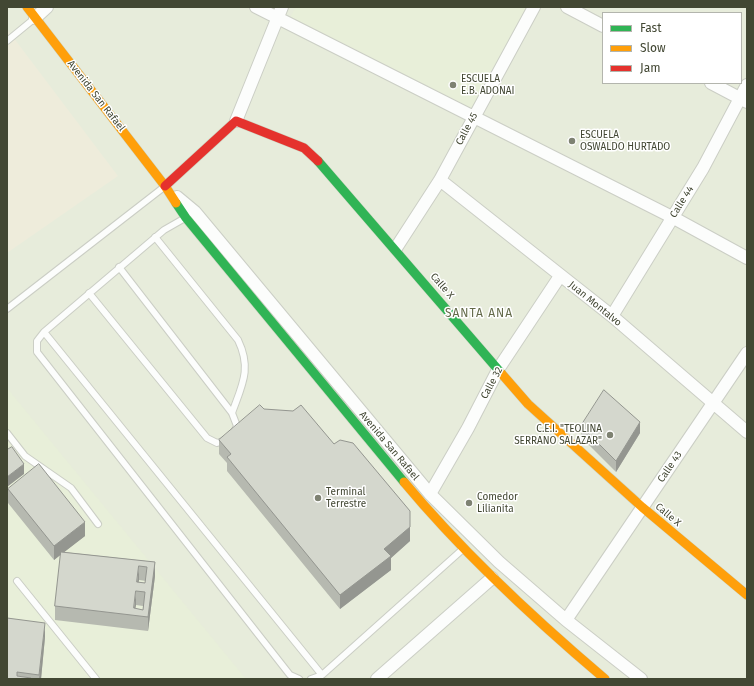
<!DOCTYPE html>
<html>
<head>
<meta charset="utf-8">
<style>
	body { margin:0 }
	#map { position:relative; width:754px; height:686px; overflow:hidden; background:#eef0e8; font-family:"Fira Sans",sans-serif }
	canvas { display:block }
	.frame { position:absolute; inset:0; border:8px solid #424733; pointer-events:none }
	.legend { position:absolute; left:602px; top:12px; width:140px; height:72px; box-sizing:border-box; background:#fff; border:1px solid #b3b5ad; margin:0; padding:5px 7px; list-style:none; font-size:12px; color:#424733 }
	.legend li { display:flex; align-items:center; gap:8px; height:20px }
	.legend b { width:20px; border:1px solid #b3b5ad }
</style>
</head>
<body>
<div id="map">
<canvas width="754" height="686"></canvas>
<div class="frame"></div>
<ul class="legend">
<li><b style="height:5px;background:#30b455"></b>Fast</li>
<li><b style="height:5px;background:#ff9f0a"></b>Slow</li>
<li><b style="height:5px;background:#e5322d"></b>Jam</li>
</ul>
</div>
<script>
const g = document.querySelector('canvas').getContext('2d');
g.lineJoin = 'round';
function fill(path, color) { g.fillStyle = color; g.fill(path, 'evenodd'); }
function strokePath(path, color, width, dash) { g.strokeStyle = color; g.lineWidth = width; g.lineCap = dash ? 'butt' : 'round'; g.setLineDash(dash || []); g.stroke(path); }
function drawText(font, color, halo, rows, align = 'center') {
  g.font = font + ' "Fira Sans",sans-serif'; g.lineWidth = 3; g.setLineDash([]); g.textBaseline = 'middle'; g.strokeStyle = halo; g.fillStyle = color; for (const [text, x, y, turn = 0] of rows) {
    g.save(); g.translate(x, y); g.rotate((+turn || 0) * Math.PI / 180); g.textAlign = isNaN(turn) ? turn : align; if (halo) g.strokeText(text, 0, 0); g.fillText(text, 0, 0); g.restore();
  }
}
const residential = new Path2D(`
	M7,7H747V679H7ZM603,13H741V83H603Z`);
const education = new Path2D(`
	M296,7H529L471,112L289,19Z
	M7,388L246,679H7Z`);
const medical = new Path2D(`
	M7,29L118,176L7,253Z`);
const lane = new Path2D(`
	M7,41L35,18
	M185,218L164,230L44,332L37,341V352L290,675L299,679
	M155,237L238,340C252,369 242,385 232,413
	M119,267L232,413L237,426L234,432
	M89,293L207,438L217,443L226,440
	M7,309L164,187
	M44,332L322,675
	M7,433L25,456L71,488L98,524
	M17,581L96,679
	M311,679L322,675L463,549`);
const street = new Path2D(`
	M256,7L672,217L747,258
	M567,7L603,26
	M35,18L47,7
	M711,83L747,102
	M236,121L282,7
	M440,180L612,316L747,432
	M177,197L195,212L430,494L499,562L566,620L641,679
	M396,248L440,180L534,7
	M612,316L703,168L747,85
	M430,494L468,428L499,368L560,276
	M566,620L747,353
	M377,679L492,578`);
const fast = new Path2D(`
	M318,161L501,373
	M176,203L186,218L404,482`);
const slow = new Path2D(`
	M27,7L165,186L176,203
	M501,373L528,404L642,507L747,595
	M404,482C464,554 533,618 605,679`);
const jam = new Path2D(`
	M165,186L236,121L304,148L318,161`);
const wall = new Path2D(`
	M264,409L334,444L410,525V541L391,558V570L340,609L227,471V463L219,454V440Z
	M581,426L640,433L616,472L581,437Z
	M8,489L85,536L64,552L155,562V576L148,631L55,620V606L61,554L54,560L8,503ZM139,580L146,581L145,583L138,582ZM136,605L143,606V610L135,609Z
	M45,637L41,679H7Z`);
const shadedWall = new Path2D(`
	M640,422V433L616,472V461Z
	M24,464V474L7,487V477Z
	M410,511V541L391,558V570L340,609V595L384,549Z
	M85,522V536L54,560V546Z
	M155,562V576L148,631V617Z
	M139,566V580L137,592V582Z
	M136,591V605L134,615V608Z
	M45,623V637L41,679H39Z`);
const building = new Path2D(`
	M604,390L640,422L616,461L581,426Z
	M260,405L264,409L293,411L301,405L334,444L340,440L353,443L410,511V527L384,549L391,556L340,595L227,457L231,454L219,440Z
	M12,447L24,464L7,477V450Z
	M39,464L85,522L54,546L8,489Z
	M61,552L155,562L148,617L55,606ZM139,566L147,567L145,583L137,582ZM136,591L145,592L143,610L134,608Z
	M7,618L45,623L39,675L17,672V676L31,678V679H7Z`);
const markers = [
	[453,85,4,"#7e8272"],
	[572,141,4,"#7e8272"],
	[610,435,4,"#7e8272"],
	[318,498,4,"#7e8272"],
	[469,503,4,"#7e8272"]
];
const poiNames = [
	["ESCUELA",461,79],
	["E.B. ADONAI",461,91],
	["ESCUELA",580,135],
	["OSWALDO HURTADO",580,147],
	["C.E.I. \"TEOLINA",602,429,"right"],
	["SERRANO SALAZAR\"",602,441,"right"],
	["Terminal",326,492],
	["Terrestre",326,504],
	["Comedor",477,497],
	["Lilianita",477,509]
];
const streetNames = [
	["Avenida San Rafael",96,96,52],
	["Calle 45",467,129,-62],
	["Calle 44",682,202,-58],
	["Calle X",442,286,49],
	["Juan Montalvo",595,304,39],
	["Calle 32",492,383,-62],
	["Avenida San Rafael",389,446,50],
	["Calle 43",670,467,-56],
	["Calle X",668,515,40]
];
const quarterNames = [
	["SANTA ANA",479,314]
];
fill(residential, '#e7ecdb');
fill(education, '#e8efd9');
fill(medical, '#eeecdb');
strokePath(lane, '#cbcec5', 8);
strokePath(street, '#cbcec5', 14);
strokePath(fast, '#ccd3c1', 10);
strokePath(slow, '#ccd3c1', 10);
strokePath(jam, '#ccd3c1', 10);
strokePath(lane, '#fcfdfc', 6);
strokePath(street, '#fcfdfc', 12);
strokePath(fast, '#30b455', 9);
strokePath(slow, '#ff9f0a', 9);
strokePath(jam, '#e5322d', 9);
fill(wall, '#b6b9b0');
fill(shadedWall, '#949690');
fill(building, '#d4d7cd');
strokePath(building, '#949690', 1);
for (const [x, y, r, color] of markers) { const dot = new Path2D(); dot.arc(x, y, r, 0, 2 * Math.PI); g.fillStyle = color; g.fill(dot); strokePath(dot, '#fff', 1.5); }
drawText('10px', '#424733', '#fff', poiNames, 'left');
drawText('10px', '#424733', '#fff', streetNames);
g.letterSpacing = '1px';
drawText('12px', '#636a49', '#fff', quarterNames);
g.letterSpacing = '0px';
</script>
</body>
</html>
